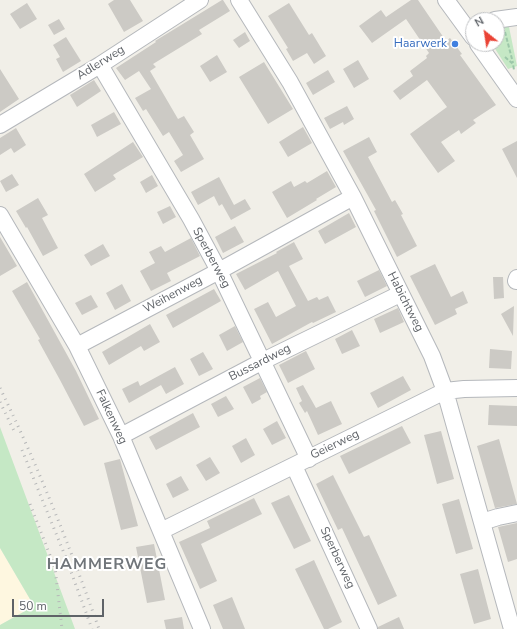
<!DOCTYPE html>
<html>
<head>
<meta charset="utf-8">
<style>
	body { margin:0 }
	#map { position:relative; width:517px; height:629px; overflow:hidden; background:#f1efe8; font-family:"Nunito Sans",sans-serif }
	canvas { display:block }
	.north { position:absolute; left:465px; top:12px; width:40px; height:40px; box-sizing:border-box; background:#fff; border:1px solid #bfc1c3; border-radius:50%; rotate:330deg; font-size:11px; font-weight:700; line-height:16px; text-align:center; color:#5f6368 }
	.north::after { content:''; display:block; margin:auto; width:14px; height:18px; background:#ea4335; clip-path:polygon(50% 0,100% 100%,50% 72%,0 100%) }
	.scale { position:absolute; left:12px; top:599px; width:92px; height:18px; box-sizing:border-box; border:2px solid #5f6368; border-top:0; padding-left:5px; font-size:12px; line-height:14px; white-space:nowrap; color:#5f6368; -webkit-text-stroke:3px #fff; paint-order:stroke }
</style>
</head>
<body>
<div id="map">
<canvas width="517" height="629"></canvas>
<div class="north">N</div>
<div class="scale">50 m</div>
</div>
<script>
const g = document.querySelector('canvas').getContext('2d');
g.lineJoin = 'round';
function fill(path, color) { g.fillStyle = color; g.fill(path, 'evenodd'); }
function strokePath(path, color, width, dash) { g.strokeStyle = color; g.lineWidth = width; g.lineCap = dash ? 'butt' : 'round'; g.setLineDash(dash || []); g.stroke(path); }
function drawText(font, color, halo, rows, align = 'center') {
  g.font = font + ' "Nunito Sans",sans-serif'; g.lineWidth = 4; g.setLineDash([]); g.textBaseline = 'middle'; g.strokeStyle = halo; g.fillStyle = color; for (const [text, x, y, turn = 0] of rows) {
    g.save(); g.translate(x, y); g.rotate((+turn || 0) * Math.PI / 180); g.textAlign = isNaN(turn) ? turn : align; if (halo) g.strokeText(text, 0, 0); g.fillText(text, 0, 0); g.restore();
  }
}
const commercial = new Path2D(`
	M0,548L34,606L0,625Z`);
const green = new Path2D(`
	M508,22L517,66L508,69L492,44H497V24Z
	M0,427L75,629H0V625L34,606L0,548Z`);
const building = new Path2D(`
	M114,0H130L143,21L124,32L108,4Z
	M222,0H223L230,11L199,30L202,34L153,64L156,67L150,71L178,119L184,116L194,132L190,135L204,159L181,172L174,161L183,155L169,132L163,136L146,109L143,111L135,98L151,89L139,71L125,80L116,68L156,42L155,41Z
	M411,0H418L446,41L450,38L462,54L460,55L496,105L473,120L476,123L461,134L459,130L441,142L455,161L438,173L410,134L447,107L427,80L400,100L393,91L413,76L410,71L427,58L426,56L429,53L406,19L372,43L359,26L381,10L386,17Z
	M27,3L37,19L20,29L10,14Z
	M289,3L309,35L312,33L326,56L314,64L307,53L293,61L286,49L288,48L268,16Z
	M59,19L65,29L54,35L48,25Z
	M245,32L250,41L239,48L233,40Z
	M66,37L81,61L63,72L56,59L60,57L53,45Z
	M217,55L227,72L210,82L200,66Z
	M358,60L369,79L354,88L343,69Z
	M264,62L293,109L268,124L239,77Z
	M0,69L19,99L0,112Z
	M328,70L335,82L313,95L306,83Z
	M94,80L101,91L77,107L70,95Z
	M347,106L354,119L344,125L343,122L330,129L324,118Z
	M114,112L121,124L97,137L91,125Z
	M303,127L312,143L288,157L279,142Z
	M16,128L26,145L14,153L11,148L0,155V138Z
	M369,137L377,152L368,157L392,202L395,200L403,214L401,215L417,246L397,257L374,211L376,210L343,151Z
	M517,141V178L502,149Z
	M133,142L143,157L113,175L116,179L95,192L84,174Z
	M327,171L336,187L316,199L317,200L287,218L272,192L291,181L294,187L305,181L307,183Z
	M12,174L19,185L6,192L0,181Z
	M152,175L158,186L146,193L140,182Z
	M219,177L234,205L245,199L251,209L231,220L222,204L219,206L214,196L198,205L191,192Z
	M38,198L48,215L42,218L58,248L43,256L27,227L26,228L16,211Z
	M170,206L176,217L163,224L157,212Z
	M349,213L356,227L325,244L318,231Z
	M235,226L244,242L223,253L215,237Z
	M0,237L17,266L0,276Z
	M191,238L200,256L167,273L171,281L151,291L140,271L155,263L149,252L161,246L165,252Z
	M294,242L303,259L289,266L308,301L317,297L319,300L328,296L336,312L313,323L312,322L272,344L254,309L268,302L276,317L296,306L278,271L245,290L236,274L277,253L276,252Z
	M103,244L110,256L91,266L84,255Z
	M435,264L451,297L463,291L468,303L455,309L457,314L435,325L410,276Z
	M379,270L387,286L365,297L357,281Z
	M493,277H503L504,298L494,299Z
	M27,282L76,371L99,419L84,426L60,380L38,340L40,339L12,291Z
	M122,284L131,301L115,310L106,293Z
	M214,289L221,301L173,328L166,315Z
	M91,295L98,307L82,315L75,303Z
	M514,306L513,336L501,314Z
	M398,308L404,322L380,333L374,319Z
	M150,324L160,342L144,351L141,346L109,365L102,352Z
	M235,326L243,342L227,351L219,335Z
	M352,330L360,346L342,354L335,339Z
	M490,349L512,351L511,369L489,368Z
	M306,351L315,369L288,383L279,365Z
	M203,352L213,369L199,376L190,359Z
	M175,367L184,384L166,394L161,385L129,403L122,389L138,381L140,386Z
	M403,376L411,390L378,408L370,393Z
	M260,378L267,392L260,396L261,399L252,404L243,387Z
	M303,385L316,408L331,401L342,424L318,435L307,411L305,413L299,403L302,401L296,388Z
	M226,396L234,409L218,417L211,404Z
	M489,405L517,406V426L488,425Z
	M193,413L200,427L156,450L149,437Z
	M277,421L286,438L272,445L263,429Z
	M402,426L411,443L349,474L340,456Z
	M441,431L454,479L437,484L424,435Z
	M246,438L255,455L241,463L232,446Z
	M499,439L517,504L495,508L477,446Z
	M210,457L220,473L206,481L196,465Z
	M120,459L138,526L121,530L104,463Z
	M333,475L364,537L369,535L397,596L378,605L342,528L338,530L316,484Z
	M181,476L189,490L173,498L166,484Z
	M289,495L311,541L294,549L271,503Z
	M254,498L262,514L201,544L217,581L200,589L179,542L210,528L207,521Z
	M459,499L473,549L456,554L442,504Z
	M517,523V559L508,562L498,527Z
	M154,544L165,600L147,603L136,547Z
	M314,560L342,622L328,629H324L295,569Z
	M478,569L491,619L474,624L460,574Z
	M232,597L245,629H223L213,605Z
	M182,617L184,629H166L164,620Z
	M399,617L404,629H378V627Z`);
const path = new Path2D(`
	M505,32L513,63
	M505,57L513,64L514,70`);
const minor = new Path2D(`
	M239,0L290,82L353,197L432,356L445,391L512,629
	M446,0L473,37
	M495,20L517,17
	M478,44L517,99
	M100,65L191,219L219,271L309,459
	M0,125L100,65L200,0
	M0,215L77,346L121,436L202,629
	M516,281L517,278
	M77,346L219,271L353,197
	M121,436L263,361L400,294
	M294,466L369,629
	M482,522L498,517L517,513
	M161,531L445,391L464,389L517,388`);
const rail = new Path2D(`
	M0,388C38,466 70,547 99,629
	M0,402L15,433
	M22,450L66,558L92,629
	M30,504L55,568L62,629`);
const markers = [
	[455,44,4,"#3f7fe0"]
];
const shopNames = [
	["Haarwerk",447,44]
];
const streetNames = [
	["Adlerweg",101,63,-32],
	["Sperberweg",211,258,62],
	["Weihenweg",173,295,-28],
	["Habichtweg",405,302,63],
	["Bussardweg",260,363,-27],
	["Falkenweg",111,417,65],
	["Geierweg",335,445,-26],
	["Sperberweg",337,558,65]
];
const districtNames = [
	["HAMMERWEG",107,565]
];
fill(commercial, '#fef7e0');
fill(green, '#c5e8c5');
fill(building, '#cccac5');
strokePath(minor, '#b5b8bc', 18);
strokePath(path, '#9cc7a9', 2, [4, 2]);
strokePath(minor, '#fff', 16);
strokePath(rail, '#b6b7b8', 3, [1, 5]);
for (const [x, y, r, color] of markers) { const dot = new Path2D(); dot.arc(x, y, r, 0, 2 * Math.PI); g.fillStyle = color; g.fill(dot); strokePath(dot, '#fff', 1.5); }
drawText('12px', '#366cbe', '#fff', shopNames, 'right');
drawText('12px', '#5f6368', '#fff', streetNames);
g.letterSpacing = '1px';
drawText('bold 16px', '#70757a', '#fff', districtNames);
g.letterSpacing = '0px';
</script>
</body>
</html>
